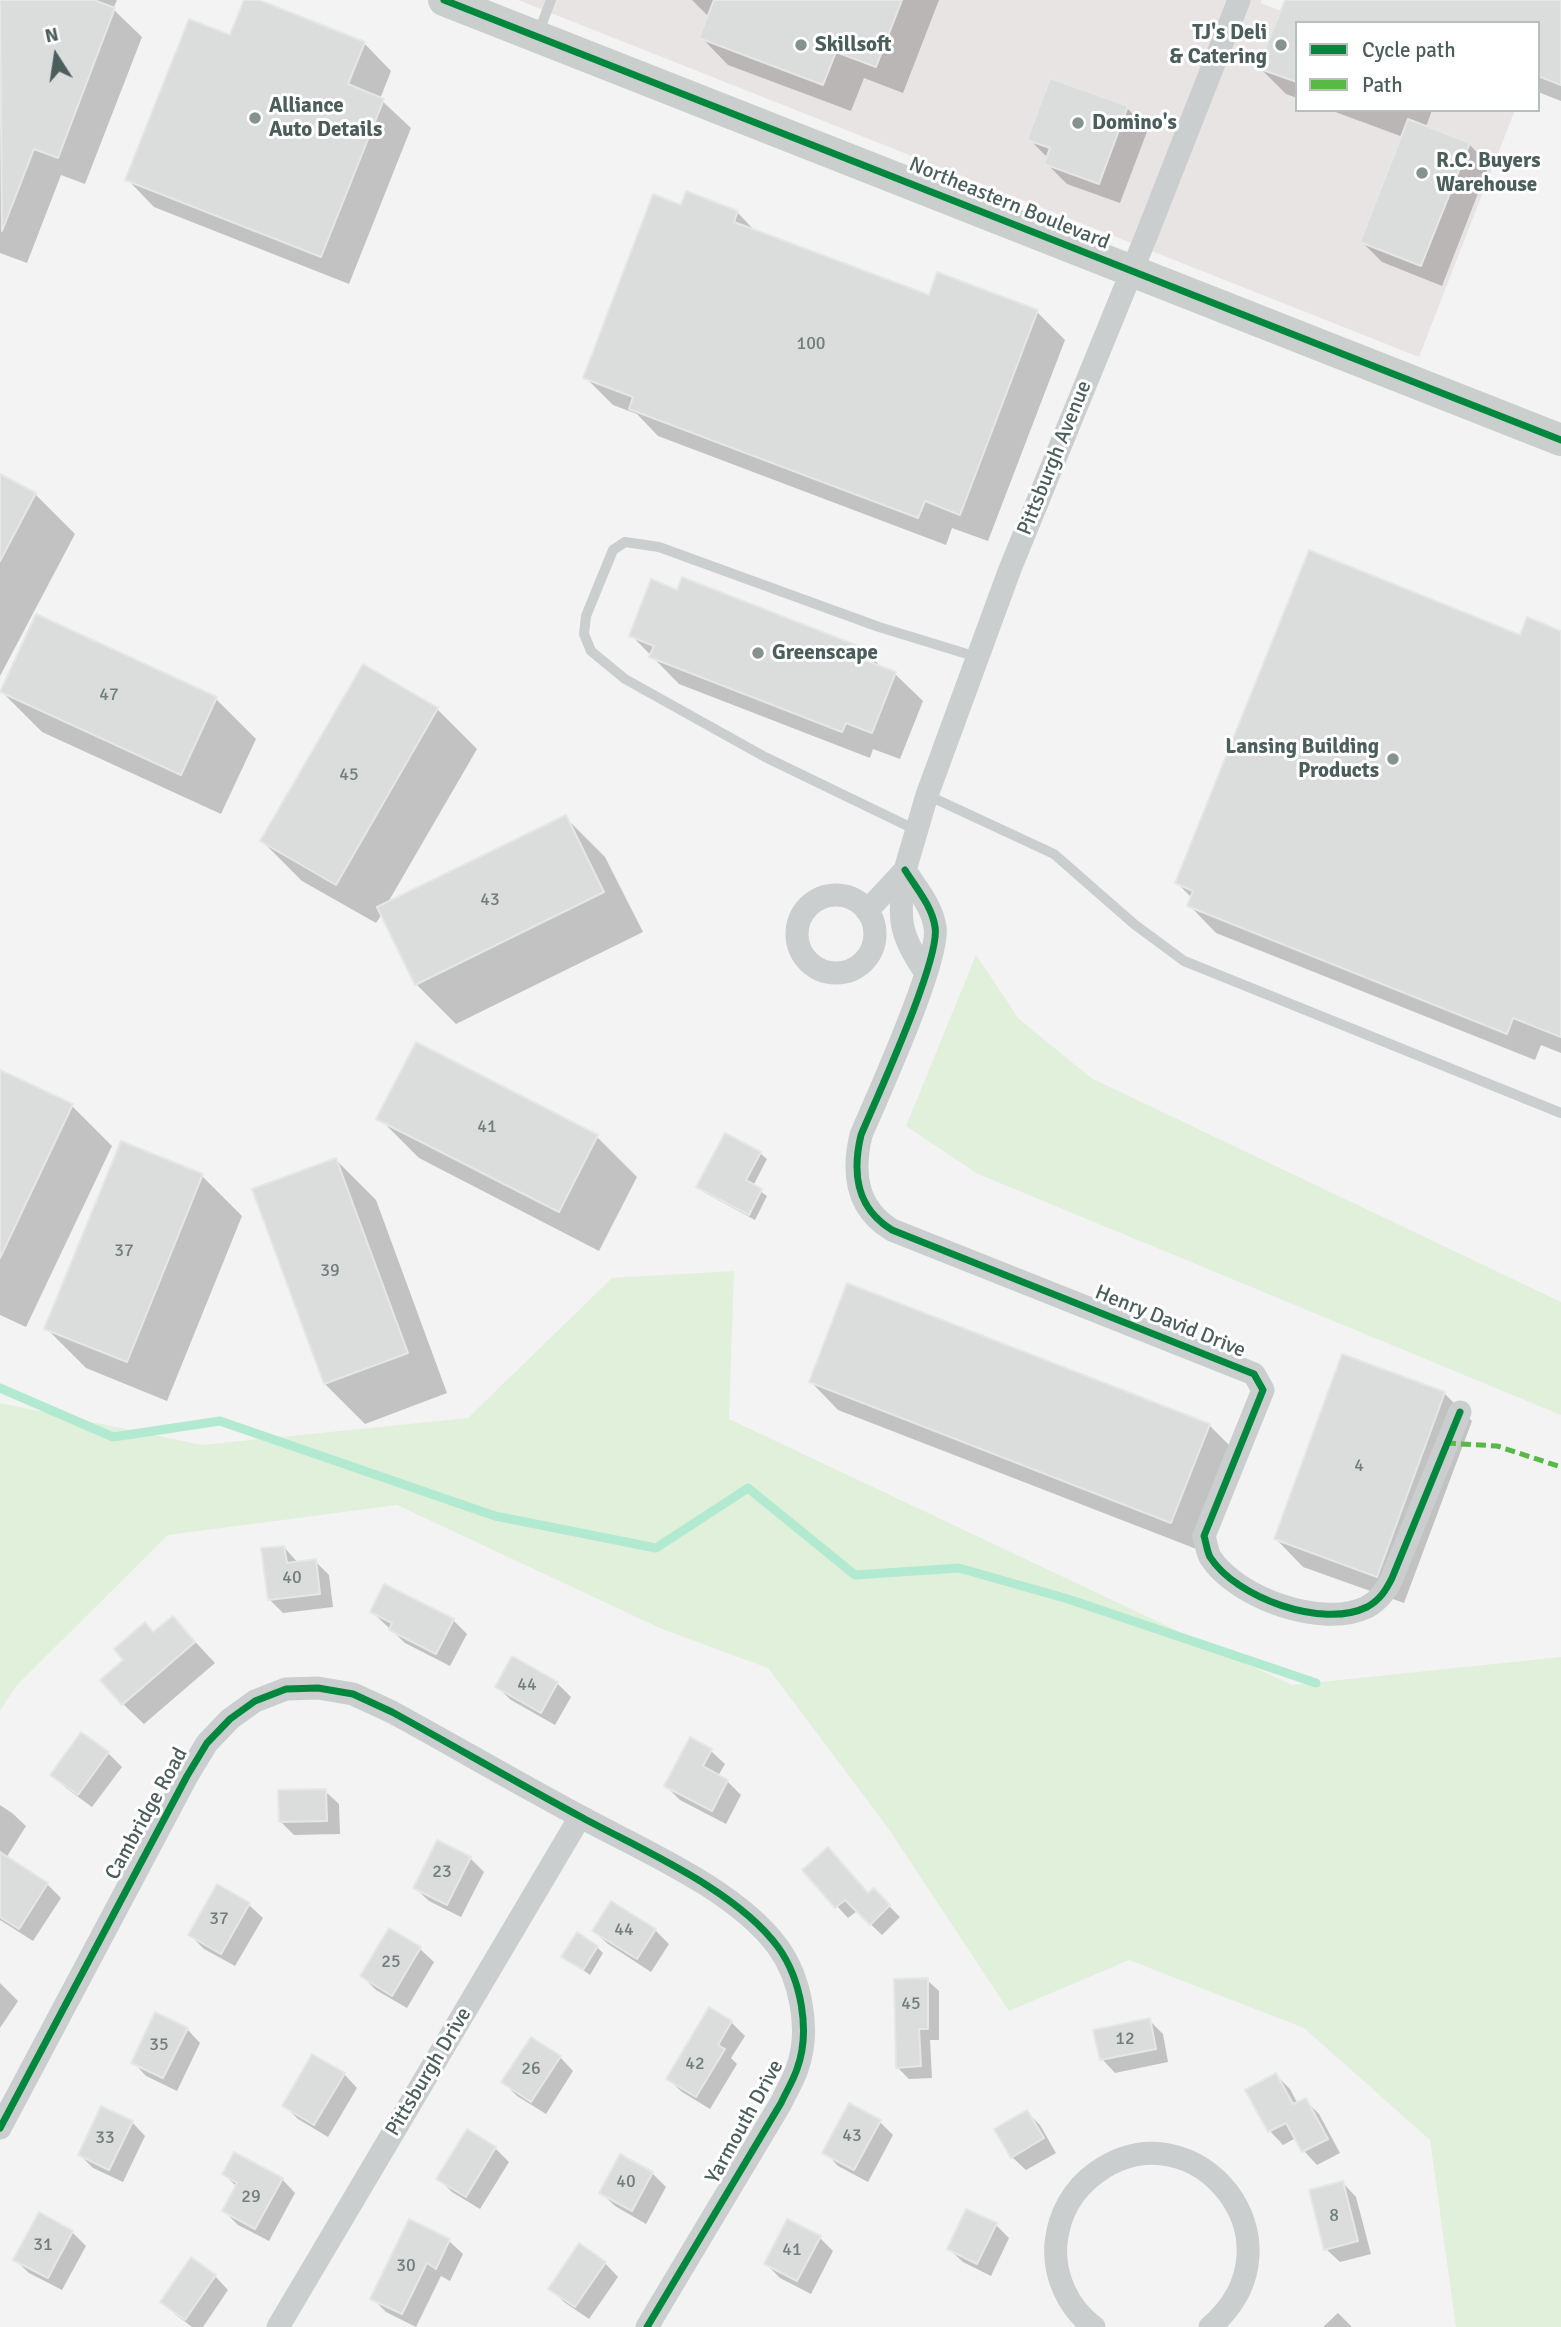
<!DOCTYPE html>
<html>
<head>
<meta charset="utf-8">
<style>
	body { margin:0 }
	#map { position:relative; width:1561px; height:2327px; overflow:hidden; background:#f3f3f3; font-family:Signika,sans-serif }
	canvas { display:block }
	.legend { position:absolute; left:1295px; top:21px; width:245px; height:91px; box-sizing:border-box; background:#fff; border:2px solid #b7bfbd; margin:0; padding:9px 12px; list-style:none; font-size:21px; color:#4b5e5b }
	.legend li { display:flex; align-items:center; gap:14px; height:35px }
	.legend b { width:35px; border:2px solid #b7bfbd }
	.north { position:absolute; left:21px; top:21px; width:70px; height:70px; -webkit-text-stroke:5px #fff; paint-order:stroke; rotate:348deg; font-size:19px; font-weight:700; line-height:28px; text-align:center; color:#4b5e5b }
	.north::after { content:''; display:block; margin:auto; width:24px; height:32px; background:#4b5e5b; clip-path:polygon(50% 0,100% 100%,50% 72%,0 100%) }
</style>
</head>
<body>
<div id="map">
<canvas width="1561" height="2327"></canvas>
<ul class="legend">
<li><b style="height:9px;background:#00873e"></b>Cycle path</li>
<li><b style="height:9px;background:#58b947"></b>Path</li>
</ul>
<div class="north">N</div>
</div>
<script>
const g = document.querySelector('canvas').getContext('2d');
g.lineJoin = 'round';
function fill(path, color) { g.fillStyle = color; g.fill(path, 'evenodd'); }
function strokePath(path, color, width, dash) { g.strokeStyle = color; g.lineWidth = width; g.lineCap = dash ? 'butt' : 'round'; g.setLineDash(dash || []); g.stroke(path); }
function drawText(font, color, halo, rows, align = 'center') {
  g.font = font + ' Signika,sans-serif'; g.lineWidth = 6; g.setLineDash([]); g.textBaseline = 'middle'; g.strokeStyle = halo; g.fillStyle = color; for (const [text, x, y, turn = 0] of rows) {
    g.save(); g.translate(x, y); g.rotate((+turn || 0) * Math.PI / 180); g.textAlign = isNaN(turn) ? turn : align; if (halo) g.strokeText(text, 0, 0); g.fillText(text, 0, 0); g.restore();
  }
}
const commercial = new Path2D(`
	M518,0H1261V3L1311,23H1297V110H1515L1419,357Z`);
const green = new Path2D(`
	M976,955L1019,1019L1091,1078L1561,1302V1415L978,1174L906,1126Z
	M734,1271L729,1419L1292,1685L1561,1657V2327H1456L1430,2140L1304,2028L1129,1960L1009,2011L888,1828L768,1668L662,1629L397,1505L168,1535L17,1685L0,1711V1403L202,1445L468,1418L612,1278Z`);
const shadow = new Path2D(`
	M0,0H117L113,9L142,37L85,184L61,175L27,263L0,253Z
	M246,0H255L364,43L391,71L380,99L411,128L349,284L154,207L127,179L231,37Z
	M692,0H939L903,93L864,78L851,111L728,65L701,37L709,17Z
	M1306,0H1561V101L1538,92V23H1297V98L1286,94L1259,67Z
	M1127,108L1148,129L1120,203L1067,184L1046,163L1048,158L1029,139Z
	M1330,110H1432L1426,127L1469,144L1489,165L1442,286L1382,262L1362,242L1403,137Z
	M682,207L737,212L757,233L930,297L938,274L1037,312L1065,340L988,541L952,528L946,545L658,436L637,414L613,405L585,377Z
	M0,476L35,494L75,534L0,676Z
	M678,592L865,650L884,670L895,674L923,701L900,759L873,749L870,758L679,684L631,635Z
	M37,616L216,699L256,739L221,814L42,732L2,692Z
	M1561,632V1053L1541,1045L1535,1060L1216,933L1189,905L1192,898L1177,883L1521,637Z
	M437,709L477,749L387,904L565,817L605,857L643,932L456,1024L416,984L382,914L376,923L302,881L262,841Z
	M0,1072L72,1106L112,1146L26,1327L0,1315Z
	M379,1118L597,1137L637,1177L599,1251L419,1158Z
	M760,1153L767,1159L753,1186L767,1196L755,1220L705,1193L698,1187Z
	M336,1160L376,1200L447,1393L365,1424L325,1384L254,1190Z
	M202,1176L242,1216L167,1401L86,1368L46,1328Z
	M811,1382L1209,1425L1237,1453L1199,1550L838,1410Z
	M1444,1393L1472,1421L1404,1603L1303,1567L1276,1539Z
	M284,1547L298,1563L315,1561L329,1575L333,1607L283,1613L269,1599Z
	M385,1586L453,1620L467,1634L450,1666L405,1643L372,1612Z
	M173,1618L215,1663L144,1724L123,1704L126,1660Z
	M557,1683L571,1697L555,1725L511,1700L497,1687Z
	M690,1740L711,1751L725,1764L718,1776L727,1781L741,1795L726,1824L680,1800L666,1786Z
	M108,1753L122,1767L92,1807L66,1788L53,1775Z
	M325,1791L339,1804L340,1834L294,1835L280,1821Z
	M0,1805L12,1813L26,1826L6,1858L47,1884L61,1898L33,1941L0,1920Z
	M470,1858L484,1872L461,1917L429,1901L415,1888Z
	M804,1870L869,1895L874,1891L900,1917L882,1935L857,1911L848,1918Z
	M218,1886L249,1905L263,1918L235,1966L204,1949L190,1935Z
	M389,1930L420,1949L434,1962L407,2008L376,1990L362,1976Z
	M655,1930L669,1944L651,1972L608,1944L594,1931Z
	M597,1947L603,1953L590,1975L563,1956Z
	M927,1980L939,1991V2040H930L932,2078L909,2079L897,2067Z
	M0,1983L18,2001L0,2028Z
	M710,2009L731,2022L745,2036L731,2058L737,2064L710,2109L682,2092L668,2079Z
	M1149,2020L1163,2034L1168,2062L1115,2073L1102,2059Z
	M187,2029L200,2043L177,2091L146,2076L133,2062Z
	M560,2057L573,2071L546,2114L517,2096L503,2082Z
	M344,2074L357,2088L328,2137L298,2119L284,2105Z
	M1276,2075L1290,2089L1298,2104L1305,2100L1319,2114L1340,2153L1317,2165L1304,2151L1296,2138L1283,2145L1270,2131Z
	M1027,2112L1040,2125L1056,2153L1026,2170L1012,2157Z
	M132,2122L145,2136L123,2182L93,2168L80,2155Z
	M880,2122L893,2135L868,2182L838,2166L825,2152Z
	M495,2148L509,2162L480,2209L452,2192L438,2178Z
	M652,2173L666,2187L646,2224L615,2206L601,2193Z
	M224,2174L282,2179L295,2193L269,2241L238,2225L224,2211L237,2187Z
	M1343,2183L1356,2197L1371,2254L1340,2262L1326,2249Z
	M410,2221L449,2241L463,2254L450,2281L441,2276L416,2327L386,2312L372,2298Z
	M996,2225L1009,2238L991,2276L963,2262L949,2249Z
	M72,2232L86,2246L62,2290L29,2273L15,2260Z
	M819,2237L833,2251L811,2294L780,2278L766,2264Z
	M605,2263L618,2277L589,2319L564,2302L550,2288Z
	M215,2276L228,2290L203,2327H192L176,2315L162,2302Z
	M1338,2313L1352,2327H1323Z`);
const stream = new Path2D(`
	M0,1388L113,1437L220,1421L495,1516L656,1548L748,1488L855,1575L959,1568L1068,1599L1316,1683`);
const building = new Path2D(`
	M0,0H94L115,8L58,158L34,149L2,231Z
	M244,0H259L365,42L348,84L384,99L321,257L125,180L189,19L230,35Z
	M714,0H902L876,67L836,52L823,85L699,38Z
	M1285,0H1561V85L1538,76V23H1297V82L1257,68Z
	M1050,78L1128,106L1099,184L1044,164L1050,148L1027,140Z
	M1408,119L1470,143L1421,266L1360,242Z
	M686,191L738,211L734,222L929,295L937,272L1038,310L960,515L925,501L918,518L629,409L633,397L583,378L653,194L681,205Z
	M0,474L36,493L0,561Z
	M1309,550L1520,635L1527,617L1561,631V1037L1513,1018L1507,1034L1187,906L1193,891L1175,883Z
	M682,577L866,649L862,659L896,672L872,733L846,723L842,732L649,657L654,646L629,636L651,579L677,590Z
	M36,614L217,697L181,775L0,692Z
	M363,664L438,708L336,885L260,841Z
	M566,815L604,892L415,985L377,907Z
	M416,1042L598,1135L559,1212L376,1119Z
	M0,1070L73,1104L0,1258Z
	M725,1133L761,1152L746,1180L762,1189L749,1215L696,1187Z
	M121,1141L203,1174L127,1362L44,1329Z
	M336,1158L408,1353L324,1384L252,1189Z
	M847,1283L1210,1424L1171,1523L809,1382Z
	M1342,1354L1445,1392L1377,1577L1274,1539Z
	M284,1546L287,1563L316,1559L320,1594L268,1600L261,1548Z
	M384,1584L454,1619L436,1654L389,1630L392,1623L370,1612Z
	M173,1616L195,1642L122,1705L100,1680L123,1660L114,1649L145,1622L153,1632Z
	M512,1656L558,1682L541,1713L495,1687Z
	M81,1732L109,1752L78,1795L50,1775Z
	M690,1737L712,1749L703,1766L728,1780L712,1811L664,1786Z
	M326,1789L327,1821L279,1822L278,1790Z
	M437,1840L471,1857L447,1905L413,1888Z
	M828,1847L868,1893L874,1888L890,1905L870,1925L845,1900L835,1908L802,1870Z
	M0,1852L48,1883L19,1929L0,1917Z
	M217,1884L250,1903L221,1954L188,1935Z
	M611,1901L656,1929L637,1959L592,1931Z
	M389,1928L421,1947L392,1996L360,1976Z
	M577,1932L598,1946L583,1970L561,1957Z
	M928,1978V2029H919L921,2066L896,2068L894,1979Z
	M709,2007L732,2021L718,2045L725,2049L696,2097L666,2079Z
	M155,2012L188,2028L163,2078L131,2063Z
	M1150,2018L1156,2049L1100,2060L1093,2030Z
	M531,2037L561,2056L531,2102L501,2082Z
	M312,2054L345,2073L314,2125L282,2106Z
	M1276,2073L1293,2104L1306,2098L1328,2139L1302,2152L1286,2123L1268,2132L1245,2090Z
	M849,2103L881,2120L854,2170L822,2153Z
	M101,2106L133,2121L109,2170L78,2155Z
	M1027,2110L1044,2138L1011,2158L994,2129Z
	M467,2129L496,2147L466,2197L436,2179Z
	M234,2152L283,2178L255,2229L222,2211L237,2183L222,2174Z
	M620,2154L653,2172L632,2211L599,2193Z
	M1343,2181L1358,2241L1324,2250L1309,2190Z
	M966,2209L997,2223L977,2264L947,2249Z
	M39,2212L73,2231L48,2278L13,2260Z
	M409,2219L450,2239L436,2269L427,2263L402,2314L370,2299Z
	M787,2219L821,2236L797,2281L764,2264Z
	M579,2243L606,2262L575,2307L548,2289Z
	M191,2257L216,2275L185,2320L160,2302Z`);
const lane = new Path2D(`
	M538,34L551,0
	M927,795L1054,854L1134,924L1184,961L1561,1113
	M916,830L765,757L625,679L591,651L584,634L586,616L613,550L625,542L659,547L879,627L977,657`);
const street = new Path2D(`
	M905,870C916,888 932,906 935,927C941,958 877,1097 861,1135C852,1173 856,1208 892,1230L1254,1374L1263,1390L1204,1536C1206,1542 1207,1551 1210,1557C1236,1598 1323,1629 1367,1607C1380,1600 1386,1590 1392,1578L1460,1412
	M905,870C899,918 897,932 926,973
	M797 934a39 39 0 1 1 78 0a39 39 0 1 1-78 0Z
	M867,911L905,870L927,795L1010,569L1147,234L1239,0
	M0,2128L187,1776L207,1743L230,1719L255,1701L286,1689L318,1688L353,1694L392,1712C456,1747 519,1784 583,1818C644,1851 736,1890 778,1947C801,1979 811,2031 797,2069C793,2081 786,2092 781,2103L647,2327
	M278,2327L580,1817
	M1094,2327C1068,2308 1053,2275 1056,2243C1059,2214 1073,2189 1097,2172C1195,2103 1309,2242 1210,2327`);
const secondary = new Path2D(`
	M444,0L1561,440`);
const quiet = new Path2D(`
	M1446,1443L1497,1446L1561,1467`);
const cycleway = new Path2D(`
	M444,0L1561,440
	M905,870C916,888 932,906 935,927C941,958 877,1097 861,1135C852,1173 856,1208 892,1230L1254,1374L1263,1390L1204,1536C1206,1542 1207,1551 1210,1557C1236,1598 1323,1629 1367,1607C1380,1600 1386,1590 1392,1578L1460,1412
	M0,2128L187,1776L207,1743L230,1719L255,1701L286,1689L318,1688L353,1694L392,1712C456,1747 519,1784 583,1818C644,1851 736,1890 778,1947C801,1979 811,2031 797,2069C793,2081 786,2092 781,2103L647,2327`);
const markers = [
	[801,45,7,"#869290"],
	[1281,45,7,"#869290"],
	[255,118,7,"#869290"],
	[1078,123,7,"#869290"],
	[1422,173,7,"#869290"],
	[758,653,7,"#869290"],
	[1393,759,7,"#869290"]
];
const numberNames = [
	["100",811,344],
	["47",109,695],
	["45",349,775],
	["43",490,900],
	["41",487,1127],
	["37",124,1251],
	["39",330,1271],
	["4",1359,1466],
	["40",292,1578],
	["44",527,1685],
	["23",442,1872],
	["37",219,1919],
	["44",624,1930],
	["25",391,1962],
	["45",911,2004],
	["12",1125,2039],
	["35",159,2045],
	["42",695,2064],
	["26",531,2069],
	["43",852,2136],
	["33",105,2138],
	["40",626,2182],
	["29",251,2197],
	["8",1334,2216],
	["31",43,2245],
	["41",792,2250],
	["30",406,2266]
];
const poiNames = [
	["TJ's Deli",1267,33,"right"],
	["& Catering",1267,57,"right"],
	["Skillsoft",815,45],
	["Alliance",269,106],
	["Auto Details",269,130],
	["Domino's",1092,123],
	["R.C. Buyers",1436,161],
	["Warehouse",1436,185],
	["Greenscape",772,653],
	["Lansing Building",1379,747,"right"],
	["Products",1379,771,"right"]
];
const streetNames = [
	["Northeastern Boulevard",1009,204,22],
	["Pittsburgh Avenue",1055,458,-68],
	["Henry David Drive",1170,1322,22],
	["Cambridge Road",147,1814,-61],
	["Pittsburgh Drive",429,2072,-59],
	["Yarmouth Drive",745,2122,-61]
];
fill(commercial, '#e9e4e4');
fill(green, '#e0f0da');
fill(shadow, '#0003');
strokePath(stream, '#b2ead1', 9);
fill(building, '#dbdcdc');
strokePath(building, '#e5e6e6', 2);
strokePath(lane, '#cbcece', 10);
strokePath(street, '#cbcece', 23);
strokePath(secondary, '#cacfce', 32);
strokePath(quiet, '#58b947', 5, [10, 5]);
strokePath(cycleway, '#00873e', 7);
for (const [x, y, r, color] of markers) { const dot = new Path2D(); dot.arc(x, y, r, 0, 2 * Math.PI); g.fillStyle = color; g.fill(dot); strokePath(dot, '#fff', 2.5); }
drawText('18px', '#707e7c', null, numberNames);
drawText('bold 21px', '#4b5e5b', '#fff', poiNames, 'left');
drawText('21px', '#4b5e5b', '#fff', streetNames);
</script>
</body>
</html>
